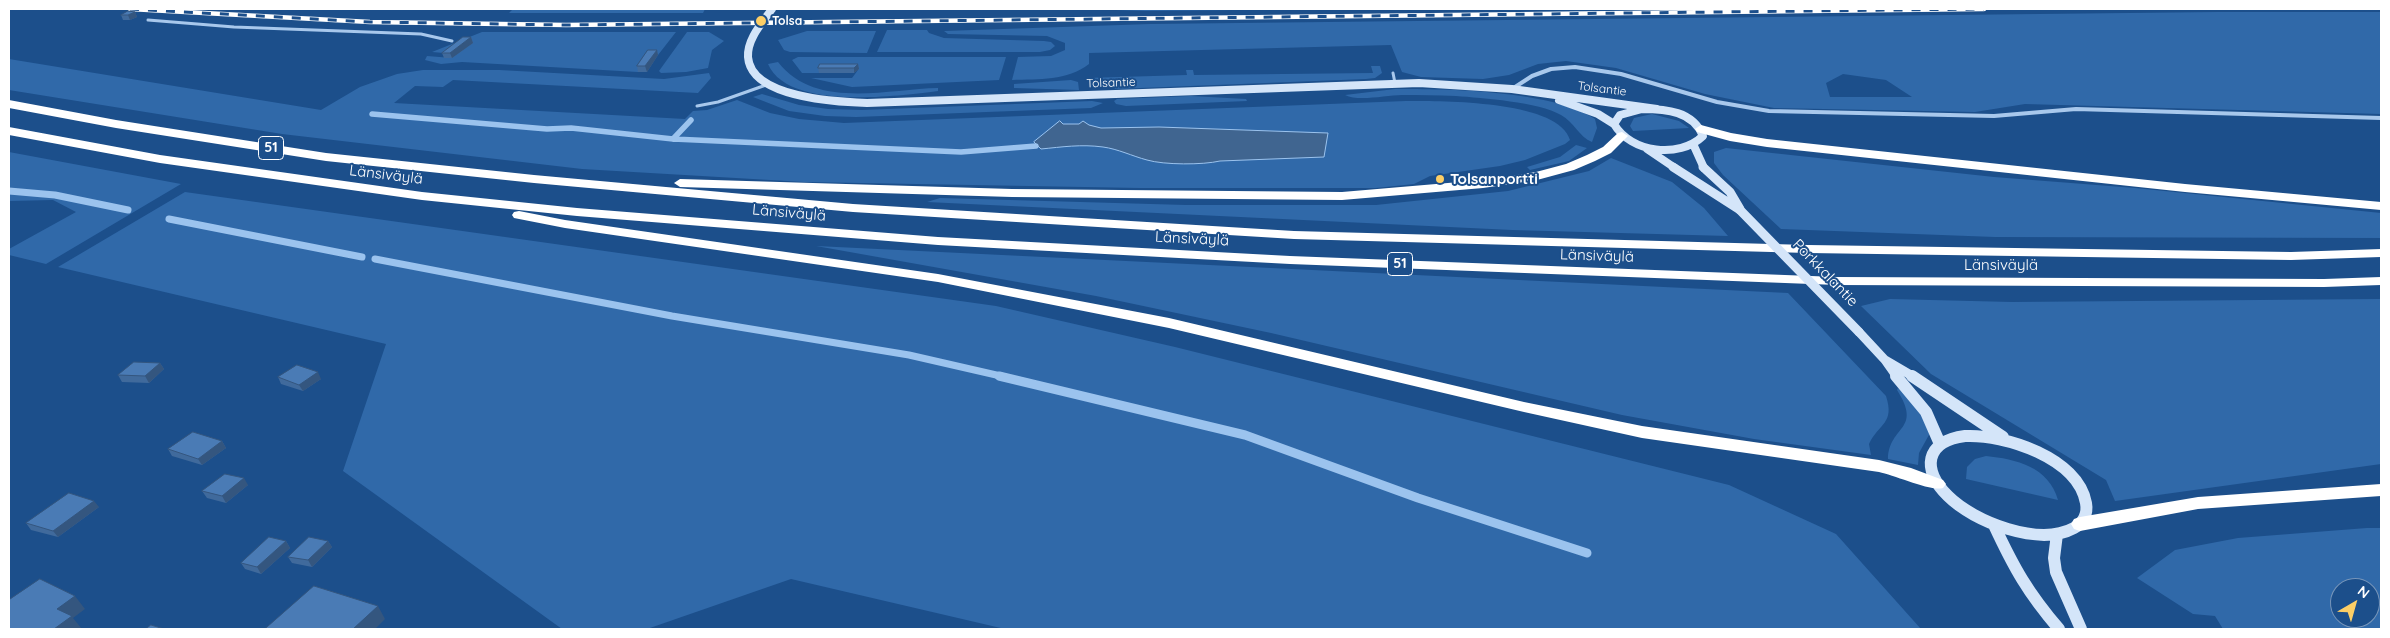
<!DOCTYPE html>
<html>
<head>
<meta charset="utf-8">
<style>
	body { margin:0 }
	#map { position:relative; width:2390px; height:638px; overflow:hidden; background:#1c4f8b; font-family:Quicksand,sans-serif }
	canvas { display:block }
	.frame { position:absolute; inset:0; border:10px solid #fff; pointer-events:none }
	.north { position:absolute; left:2330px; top:578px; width:50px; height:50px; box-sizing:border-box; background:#1c4f8b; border:1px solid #7795b9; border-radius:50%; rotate:38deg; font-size:14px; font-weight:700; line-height:20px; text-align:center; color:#fff }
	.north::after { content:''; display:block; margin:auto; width:18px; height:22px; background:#fcce66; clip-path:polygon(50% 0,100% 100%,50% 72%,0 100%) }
</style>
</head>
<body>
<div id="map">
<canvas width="2390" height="638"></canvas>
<div class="frame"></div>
<div class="north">N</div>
</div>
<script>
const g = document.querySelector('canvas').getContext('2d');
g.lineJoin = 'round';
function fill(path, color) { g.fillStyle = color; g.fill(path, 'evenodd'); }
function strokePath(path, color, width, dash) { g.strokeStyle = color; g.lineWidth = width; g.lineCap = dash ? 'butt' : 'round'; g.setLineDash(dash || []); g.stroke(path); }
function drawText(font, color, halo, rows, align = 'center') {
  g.font = font + ' Quicksand,sans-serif'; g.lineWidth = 4; g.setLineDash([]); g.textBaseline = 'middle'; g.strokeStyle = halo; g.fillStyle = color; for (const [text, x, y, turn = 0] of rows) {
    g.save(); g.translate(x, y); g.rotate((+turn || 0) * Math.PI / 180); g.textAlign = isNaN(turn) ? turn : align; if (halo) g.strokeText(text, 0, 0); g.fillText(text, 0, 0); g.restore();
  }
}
const green = new Path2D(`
	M513,9H705L703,13H509Z
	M1085,9H1332L1146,11Z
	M2217,12H2381V114L2025,104L1975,112L1774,108L1705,94L1616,68L1566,61L1538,64L1509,75L1483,79L1421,77L1402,72L1391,45L1089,53V64C1067,81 1039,79 1012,80L1018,57L1051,56L1065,50V43L1047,36L948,34L944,31L1150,24ZM1843,74L1886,80L1912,97H1830L1826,83Z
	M887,30H927L929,33L944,38L1044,41L1051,42L1055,46L1050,50L1040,52H877Z
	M807,31H876L867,53L790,52L784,50L778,40Z
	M482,32H676L658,55H649L638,72L462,62L441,64L425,60L427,56L452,58L444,53L432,52Z
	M687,32H709L724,41L712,50L708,68L686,72L661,73L659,71Z
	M798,57H1006L999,80L852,87L811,78H852L858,70L821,69L819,73H802L792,60Z
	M9,59L321,110L360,87L397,74L423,70H499L664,79L709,73L711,78L698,93L453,80L443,87L415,86L394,103L685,119L693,111L707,110L737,100L770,113L799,119L844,123L1406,101C1441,101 1559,100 1570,140L1565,144L1525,160L1500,166L1430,176L1414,184L1376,188H1140L804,182L582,169L282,134L9,90Z
	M778,62C815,110 887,89 938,88V91C898,96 788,111 768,64Z
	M1371,66H1380L1382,73L1375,78L1366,79L1115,89L1112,84L1089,83L1087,78L1187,75L1186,70H1193L1194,75L1373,73Z
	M1071,80L1078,82L1079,90L1014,88V84Z
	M1395,89C1447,89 1551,90 1595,119L1597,128L1592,142C1579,137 1574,122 1561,115C1539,102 1482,98 1456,96C1438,95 1419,95 1402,95C1386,95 1359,102 1345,95Z
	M762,94L799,105L828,109L862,110L1092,101L1103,103L1091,108L856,117L825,116L789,111L753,97Z
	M1191,96L1246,99L1247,101L1126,106L1116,104L1114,101L1117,99Z
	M1652,114L1679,121L1689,128L1633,131L1630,126L1634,118Z
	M1576,145L1587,148L1569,161L1530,170L1527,167L1560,157Z
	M1726,148L1994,177L2135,188L2381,213V238L1995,237L1781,229L1723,175L1714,163V152Z
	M9,152L181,184L46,264L9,255V249L76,212L53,200L9,201Z
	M1611,158L1672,182L1704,208L1728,236L1512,230L927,202L940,198L1186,205H1376L1508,191L1589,171Z
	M185,192L996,306L1175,347L1729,485L1836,534L1921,629H1005L791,579L647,629H562L343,471L386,344L58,267Z
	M816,246L1788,293L1886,396C1895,424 1879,423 1869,444L1871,455L1754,439L1622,415L1271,333L1096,296Z
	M1890,299L2012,302L2381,299V464L2115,501L2106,480L1931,374L1861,306Z
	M1898,388L1923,411L1930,433L1919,453L1918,465L1888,459C1889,425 1923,431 1897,390Z
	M1986,456C2016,459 2049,467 2058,500L1966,479L1967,467L1975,459Z
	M2367,528H2381V629H2223L2215,616L2193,614L2137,578L2175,550L2238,538ZM2340,588H2370V618H2340Z`);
const water = new Path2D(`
	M1060,121L1063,124H1079L1083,121L1089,125L1101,128L1159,127L1328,133L1324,157L1220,161C1203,165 1164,165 1147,160C1132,156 1118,149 1103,147C1081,144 1062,147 1041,149L1034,142Z`);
const streamFar2 = new Path2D(`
	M372,114L547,129L571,128L673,139L961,152L1036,146
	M673,139L691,120`);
const streamFar1 = new Path2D(`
	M9,191L55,195L128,210
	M169,219L362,257
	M375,259L672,316L909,355L1005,377`);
const stream = new Path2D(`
	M999,376L1245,435L1418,498L1587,553`);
const lane = new Path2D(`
	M148,20L234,27L421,34L452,41
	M1393,73L1395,83
	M697,106L718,102L766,85`);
const street = new Path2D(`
	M1512,89L1532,76L1551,69L1575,67L1621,74L1717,102L1769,111L1994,116L2076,109L2381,118`);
const secondaryFar2 = new Path2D(`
	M772,9C762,23 747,39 748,57C751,98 837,102 867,103L1419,83L1512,89L1657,109
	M1559,100L1598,114L1614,124
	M1642,109C1666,109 1693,111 1703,136C1679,159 1631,153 1614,124L1620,115Z
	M1694,146L1704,168
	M1647,149L1675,168`);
const secondaryFar1 = new Path2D(`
	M1673,167L1740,210
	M1703,167L1730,192L1740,209
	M1859,332L1885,360L1897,377
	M1885,360L1914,377`);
const secondary = new Path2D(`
	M1896,376L1926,412L1940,444
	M1912,376L2003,437
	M1965,436C2005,434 2078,458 2086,503C2088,514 2083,523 2074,528C2039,547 1974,522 1948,496C1921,470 1925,441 1965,436Z
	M1994,525C2014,568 2028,593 2059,629
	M2057,534L2054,558L2056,572L2081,629`);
const highway = new Path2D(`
	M9,100L116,120L326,153L534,175L853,204L1294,231L1808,245L2291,252L2381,249V257L2291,260L1808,253L1294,239L853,212L534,183L326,161L116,128L9,108Z
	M1701,125L1731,133L1767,139L2185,184L2381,202V210L2185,192L1767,147L1730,141L1697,132L1695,129Z
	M9,127L160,155L422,192L577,208L938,237L1290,256L1837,277L2324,279L2381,277V285L2324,287L1837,285L1290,264L938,245L577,216L422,200L160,163L9,135Z
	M1622,132L1628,136L1611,153L1595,161L1574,170L1537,180L1483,188L1342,200L1012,197L680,187L674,183L680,179L1012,189L1342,192L1483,180L1536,172L1566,164L1587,155L1603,147L1618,133Z
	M519,211L565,220L938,274L1169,318L1524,402L1642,426L1879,460L1911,468L1943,480L1946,484L1943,488C1932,492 1894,475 1879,472L1642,438L1524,412L1169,328L938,282L565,228L514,218L512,215L514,212Z
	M2381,484V496L2198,509L2080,531L2074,529L2071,524L2074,519L2080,517L2198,497Z`);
const rail = new Path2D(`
	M130,9L370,22L566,25L1984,9`);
const secondaryBridge = new Path2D(`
	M1740,210L1859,332`);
const wall = new Path2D(`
	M135,12L137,17L130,20H123L121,15Z
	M471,37L473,43L452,58H444L442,53Z
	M657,50L658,55L647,72H638L637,66Z
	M858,64L859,69L854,73H819L818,68Z
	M160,363L164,369L149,383L122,382L118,375Z
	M278,377L321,379L303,391L281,384Z
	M222,441L226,448L202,465L172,456L168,449Z
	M248,485L226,503L207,498L202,491Z
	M99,507L58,537L31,530L26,523Z
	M286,541L290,548L261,574L245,569L241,563Z
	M328,541L332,547L312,567L292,563L288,557Z`);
const shadedWall = new Path2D(`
	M135,12L137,17L130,20L128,15Z
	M471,37L473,43L452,58L450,53Z
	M657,50L658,55L647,72L645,66Z
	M858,64L859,69L854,73V68Z
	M160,363L164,369L149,383L145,376Z
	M318,372L321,379L303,391L299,385Z
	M222,441L226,448L202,465L198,459Z
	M244,478L248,485L226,503L222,496Z
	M94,501L99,507L58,537L53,531Z
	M286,541L290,548L261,574L257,567Z
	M328,541L332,547L312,567L308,560Z
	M75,596L85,609L73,618L82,629H54L57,609Z
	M378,606L385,619L375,629H353Z`);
const building = new Path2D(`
	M128,11L135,12L128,15H121Z
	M463,37H471L450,53H442Z
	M648,50H657L645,66H637Z
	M820,64H858L854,68H818Z
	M134,362L160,363L145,376L118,375Z
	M297,365L318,372L299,385L278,377Z
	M193,432L222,441L198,459L168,449Z
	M225,474L244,478L222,496L202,491Z
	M69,493L94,501L53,531L26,523Z
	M269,537L286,541L257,567L241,563Z
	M309,537L328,541L308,560L288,557Z
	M40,579L75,596L57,609L72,616L54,629H9V600Z
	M314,586L378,606L353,629H265Z
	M151,625L164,629H146Z`);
const markers = [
	[761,21,6,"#fcce66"],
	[1440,179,5,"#fcce66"]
];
const farPoinames = [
	["Tolsa",772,21]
];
const farStreetnames = [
	["Tolsantie",1111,83,-2],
	["Tolsantie",1602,89,7]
];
const shields = [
	[271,148,25],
	[1400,264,25]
];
const shieldNames = [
	["51",271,148],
	["51",1400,264]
];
const streetNames = [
	["Länsiväylä",386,175,7],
	["Länsiväylä",789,213,5],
	["Länsiväylä",1192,239,3],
	["Länsiväylä",1597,256,2],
	["Länsiväylä",2001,265],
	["Porkkalantie",1825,273,46]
];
const poiNames = [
	["Tolsanportti",1450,179]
];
fill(green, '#3069a9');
fill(water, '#406590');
strokePath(water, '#9bc3ee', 1);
strokePath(streamFar2, '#9bc3ee', 5.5);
strokePath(streamFar1, '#9bc3ee', 7);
strokePath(stream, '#9bc3ee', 9);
strokePath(lane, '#a8c8ec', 3);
strokePath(street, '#a8c8ec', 4);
strokePath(secondaryFar2, '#d4e5f9', 8);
strokePath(secondaryFar1, '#d4e5f9', 9);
strokePath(secondary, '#d4e5f9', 12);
fill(highway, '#fff');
strokePath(rail, '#fff', 4.5);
strokePath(rail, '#1c4f8b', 3, [9]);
strokePath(secondaryBridge, '#d4e5f9', 9);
fill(wall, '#406a9c');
fill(shadedWall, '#34567f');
fill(building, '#4a7bb5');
strokePath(building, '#34567f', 1);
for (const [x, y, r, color] of markers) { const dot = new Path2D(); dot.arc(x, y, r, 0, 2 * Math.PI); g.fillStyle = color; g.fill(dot); strokePath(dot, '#1c4f8b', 2); }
drawText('bold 12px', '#fff', '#1c4f8b', farPoinames, 'left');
drawText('12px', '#fff', '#1c4f8b', farStreetnames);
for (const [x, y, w] of shields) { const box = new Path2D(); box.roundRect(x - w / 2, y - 11.5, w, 23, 4); g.fillStyle = '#1c4f8b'; g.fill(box); strokePath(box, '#fff', 1); }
drawText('bold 14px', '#fff', null, shieldNames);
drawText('15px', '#fff', '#1c4f8b', streetNames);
drawText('bold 15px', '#fff', '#1c4f8b', poiNames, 'left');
</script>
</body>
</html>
